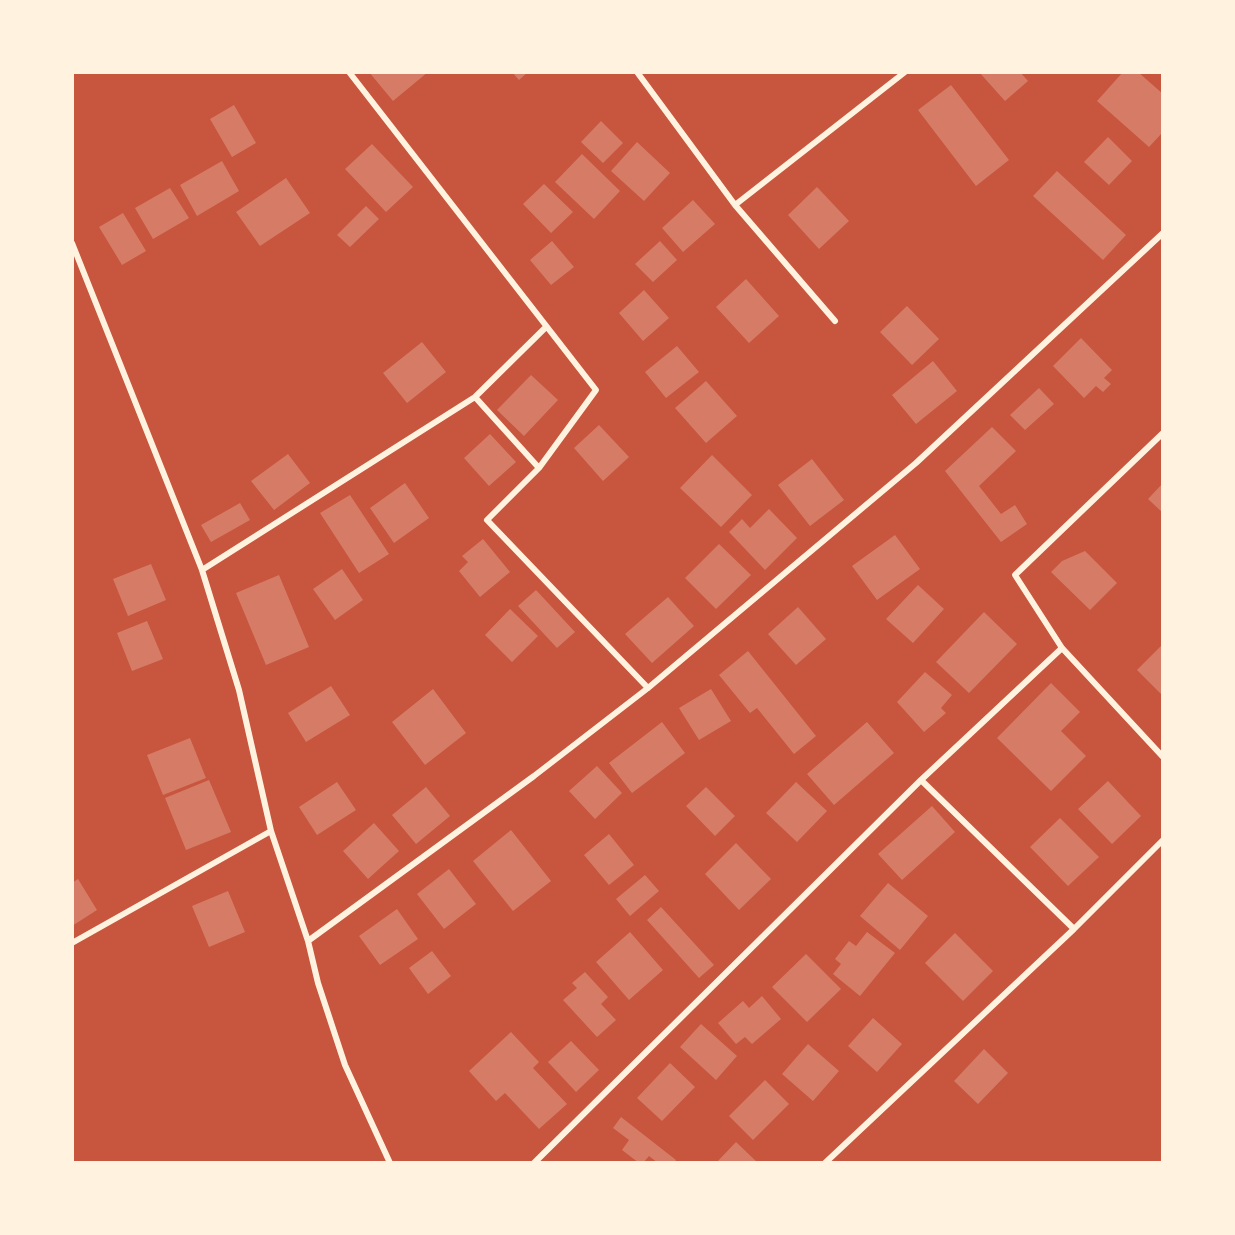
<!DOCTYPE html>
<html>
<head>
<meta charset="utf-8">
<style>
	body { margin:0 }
	#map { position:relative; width:1235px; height:1235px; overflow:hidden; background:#c8553d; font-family:Inter,sans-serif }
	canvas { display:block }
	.frame { position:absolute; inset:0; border:74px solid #fff3e0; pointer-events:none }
</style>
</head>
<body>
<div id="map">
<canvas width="1235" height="1235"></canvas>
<div class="frame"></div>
</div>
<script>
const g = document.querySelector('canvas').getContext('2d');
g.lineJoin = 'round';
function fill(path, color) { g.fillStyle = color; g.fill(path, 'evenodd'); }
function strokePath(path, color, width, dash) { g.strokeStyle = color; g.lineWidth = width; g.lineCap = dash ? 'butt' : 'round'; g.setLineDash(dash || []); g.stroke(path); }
const building = new Path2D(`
	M369,72H428L393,101Z
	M512,72H528L519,80Z
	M979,72H1020L1028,81L1005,101Z
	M1123,72H1138L1163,94V132L1149,147L1097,101Z
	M951,85L1009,160L976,186L918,110Z
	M234,105L256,143L232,157L210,119Z
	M601,121L623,143L603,163L581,142Z
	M1108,137L1132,161L1109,185L1084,162Z
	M637,142L670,173L644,201L611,171Z
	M372,144L413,187L386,212L345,169Z
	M582,154L620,191L594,219L555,182Z
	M222,161L239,191L197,216L180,185Z
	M1057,171L1126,235L1103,260L1033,196Z
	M286,178L310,213L260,246L236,212Z
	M544,184L573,212L551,233L523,204Z
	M817,187L849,221L819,249L788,215Z
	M170,188L189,218L153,239L135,208Z
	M693,200L715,224L683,252L662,228Z
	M366,206L379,219L350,247L337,235Z
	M123,213L146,251L122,265L99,227Z
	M552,241L574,267L551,285L530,260Z
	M660,241L677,260L653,282L635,264Z
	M746,279L779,316L749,343L716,307Z
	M644,290L669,318L643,341L619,313Z
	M907,306L939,339L912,365L880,332Z
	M1081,338L1112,370L1104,378L1111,384L1103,392L1096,386L1084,398L1053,366Z
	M422,342L446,372L407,403L383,373Z
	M677,346L699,372L666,398L645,372Z
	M933,361L957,391L916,424L892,395Z
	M531,375L558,400L524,436L497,410Z
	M706,381L737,416L706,443L675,408Z
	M1039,388L1054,404L1025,430L1010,415Z
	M599,425L629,457L603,481L574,448Z
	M992,427L1016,451L979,486L1001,514L1015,505L1027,524L1001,542L945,471Z
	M490,434L516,462L489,486L464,458Z
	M288,454L310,483L274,510L251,481Z
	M712,455L752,495L721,527L680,488Z
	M812,459L844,500L810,526L778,485Z
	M405,483L429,518L394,543L370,508Z
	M1163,483V513L1148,499Z
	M350,495L389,554L359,573L320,513Z
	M240,503L250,520L211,542L201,525Z
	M769,509L797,538L765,570L729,532L742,519L750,528Z
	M895,535L920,569L877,600L852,566Z
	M483,539L510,572L480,597L459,571L468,562L462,556Z
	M719,544L751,575L716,609L685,578Z
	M1085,551L1117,583L1090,610L1051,572L1062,561Z
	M151,564L166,600L128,616L113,579Z
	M342,569L363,600L335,620L313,589Z
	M279,575L309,647L266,665L236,593Z
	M918,585L944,609L913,643L886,619Z
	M536,590L575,632L557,648L518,606Z
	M668,597L694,626L652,663L625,634Z
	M798,607L826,639L796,665L768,634Z
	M510,609L538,636L512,662L485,635Z
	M984,612L1017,644L969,693L936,662Z
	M147,621L163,659L132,671L117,633Z
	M1163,644V696L1137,670Z
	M748,651L816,736L794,754L757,708L750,713L719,675Z
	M925,672L952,695L941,708L946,713L924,732L897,702Z
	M1051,683L1080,712L1061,731L1086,756L1051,791L997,738Z
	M331,686L350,715L306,742L288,713Z
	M433,689L466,733L425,765L392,722Z
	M711,689L731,721L699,740L679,708Z
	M662,722L685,753L632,793L609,763Z
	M867,722L894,753L834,805L807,774Z
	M190,738L206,778L163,795L147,755Z
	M597,766L622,793L595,819L569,791Z
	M209,780L231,832L186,850L165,798Z
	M1108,781L1141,816L1112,844L1078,809Z
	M337,782L356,810L317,835L299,807Z
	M796,782L827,811L797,842L766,813Z
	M426,787L450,816L416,844L392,815Z
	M706,787L735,816L715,836L686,806Z
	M932,806L955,832L902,880L878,854Z
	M1060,818L1099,857L1068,886L1030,847Z
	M374,823L399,851L368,879L343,851Z
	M511,830L551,881L513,911L473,861Z
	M609,834L634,865L609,885L584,855Z
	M736,843L771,879L739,910L705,874Z
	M449,869L476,904L444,929L417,894Z
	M645,875L659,891L630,916L616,899Z
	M78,879L97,910L72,926V883Z
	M888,883L928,916L900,950L860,916Z
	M228,891L245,932L209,947L192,906Z
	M661,907L714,965L699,978L647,920Z
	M397,909L418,939L380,965L359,936Z
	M630,932L663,970L629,1000L596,962Z
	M867,932L895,953L860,996L833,974L841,964L835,959L849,941L856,946Z
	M955,933L993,971L963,1001L925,963Z
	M432,951L451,976L428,994L409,968Z
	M806,954L841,989L807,1022L772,987Z
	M585,972L608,997L601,1004L616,1020L597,1037L563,1000L577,988L572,983Z
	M762,996L781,1019L752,1044L745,1037L736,1044L718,1023L743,1001L749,1008Z
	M873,1018L902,1044L877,1072L848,1046Z
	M701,1024L737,1056L716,1080L680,1047Z
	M511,1032L539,1062L533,1068L567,1104L539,1129L505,1093L496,1101L469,1071Z
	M571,1041L599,1070L576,1092L548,1062Z
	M808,1044L839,1071L813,1101L782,1074Z
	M984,1049L1008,1073L978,1104L954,1081Z
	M670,1063L695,1087L662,1121L637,1098Z
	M765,1080L789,1104L753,1140L729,1116Z
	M621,1117L676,1160L674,1163H658L649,1156L643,1163H639L622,1150L629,1140L613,1128Z
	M736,1142L758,1163H716Z`);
const minor = new Path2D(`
	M349,72L596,390L539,468L475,397
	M637,72L735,205L835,321
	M735,205L905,72
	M72,243L202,570L239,690L271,831L308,941L318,983L345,1065L390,1163
	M1163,433L1015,575L1062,648L1163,757
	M539,468L487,520L648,688
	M202,570L475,397L546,327
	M921,780L1074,929
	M308,941L534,776L648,688L916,463L1163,233
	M72,943L271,831
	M534,1163L921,780L1062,648
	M825,1163L1074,929L1163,840`);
fill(building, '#d67c66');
strokePath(minor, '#fff3e0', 6);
</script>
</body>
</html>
